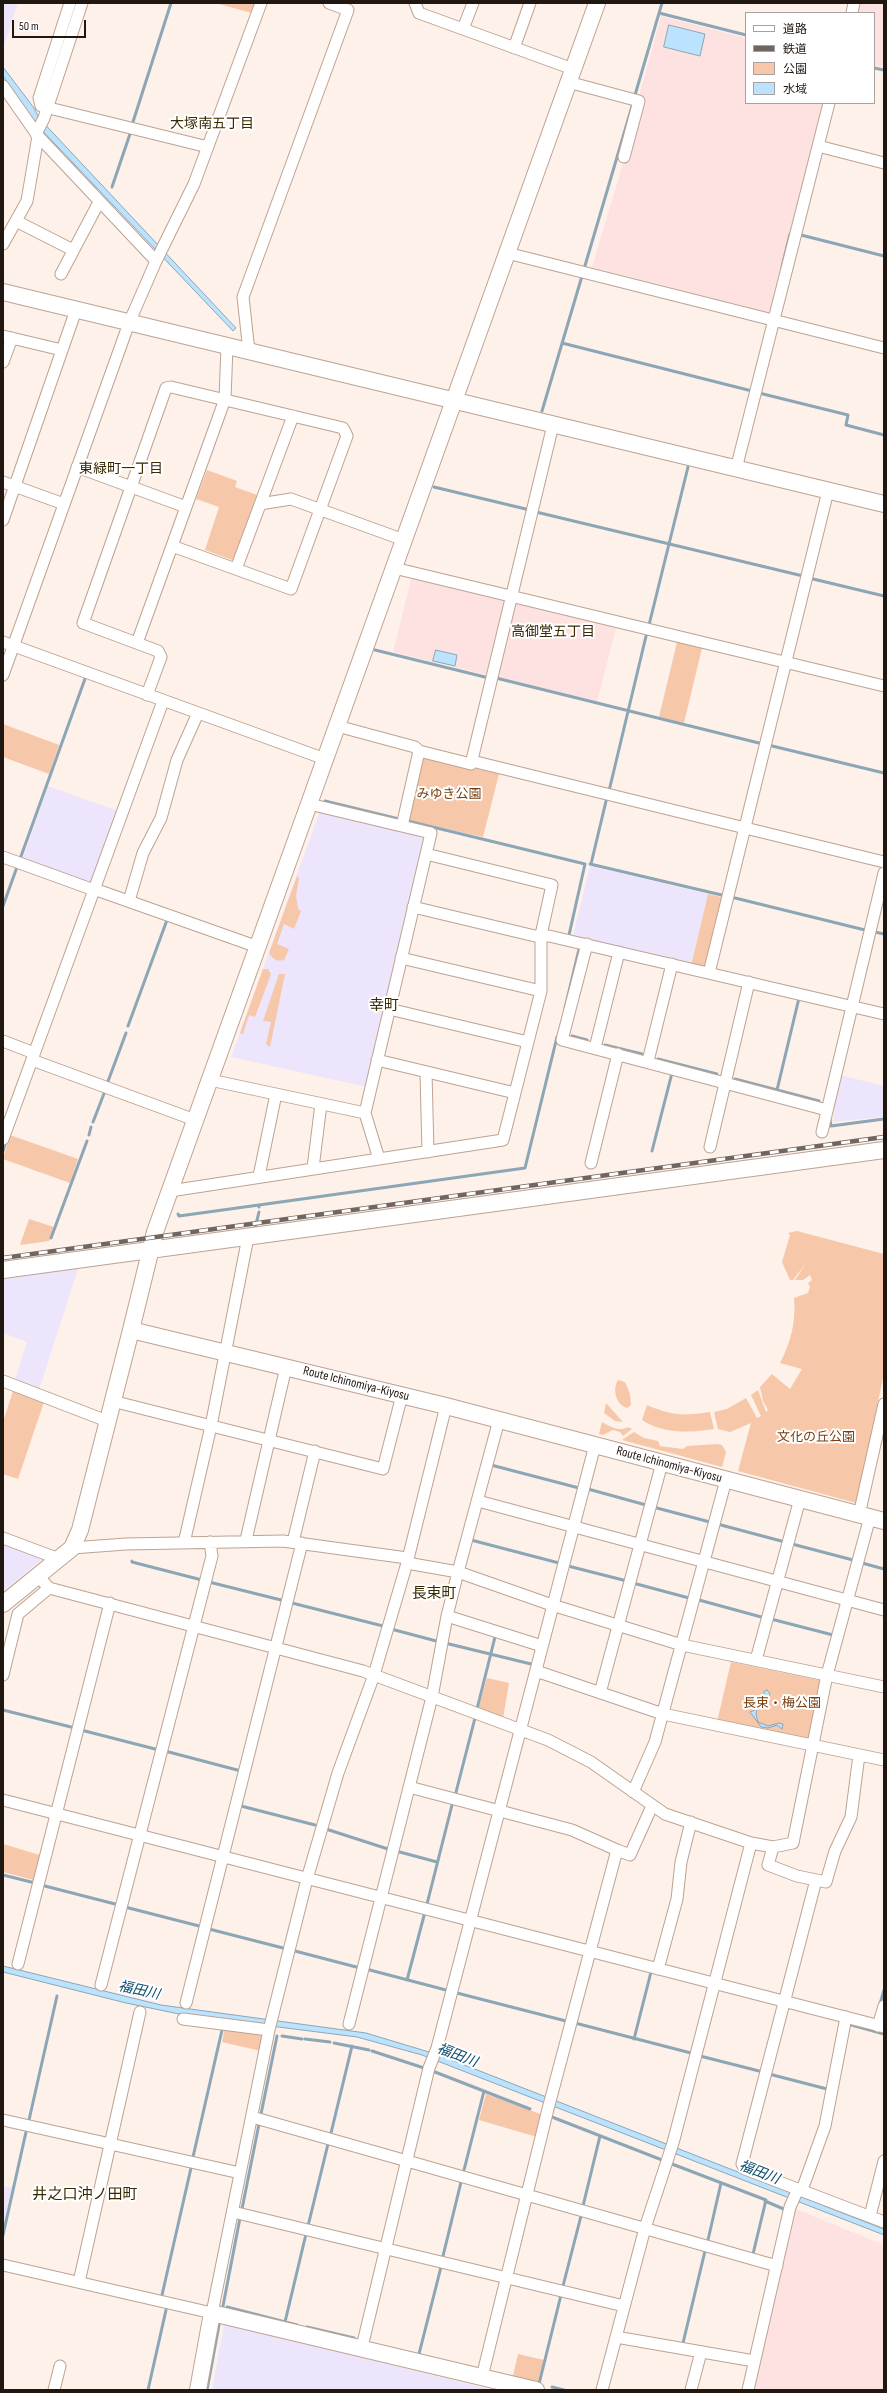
<!DOCTYPE html>
<html>
<head>
<meta charset="utf-8">
<style>
	body { margin:0 }
	#map { position:relative; width:887px; height:2393px; overflow:hidden; background:#fdf1ea; font-family:"Sofia Sans Condensed","Noto Sans JP",sans-serif }
	canvas { display:block }
	.frame { position:absolute; inset:0; border:4px solid #211711; pointer-events:none }
	.legend { position:absolute; left:745px; top:12px; width:130px; height:92px; box-sizing:border-box; background:#fff; border:1px solid #a6a2a0; margin:0; padding:5px 7px; list-style:none; font-size:12px; color:#211711 }
	.legend li { display:flex; align-items:center; gap:8px; height:20px }
	.legend b { width:20px; border:1px solid #a6a2a0 }
	.scale { position:absolute; left:12px; top:20px; width:74px; height:18px; box-sizing:border-box; border:2px solid #211711; border-top:0; padding-left:5px; font-size:12px; line-height:14px; white-space:nowrap; color:#211711; -webkit-text-stroke:3px #fff; paint-order:stroke }
</style>
</head>
<body>
<div id="map">
<canvas width="887" height="2393"></canvas>
<div class="frame"></div>
<ul class="legend">
<li><b style="height:5px;background:#fff"></b>道路</li>
<li><b style="height:5px;background:#70665f"></b>鉄道</li>
<li><b style="height:11px;background:#f7c7a9"></b>公園</li>
<li><b style="height:11px;background:#bbe3fd"></b>水域</li>
</ul>
<div class="scale">50 m</div>
</div>
<script>
const g = document.querySelector('canvas').getContext('2d');
g.lineJoin = 'round';
function fill(path, color) { g.fillStyle = color; g.fill(path, 'evenodd'); }
function strokePath(path, color, width, dash) { g.strokeStyle = color; g.lineWidth = width; g.lineCap = dash ? 'butt' : 'round'; g.setLineDash(dash || []); g.stroke(path); }
function drawText(font, color, halo, rows, align = 'center') {
  g.font = font + ' "Sofia Sans Condensed","Noto Sans JP",sans-serif'; g.lineWidth = 4; g.setLineDash([]); g.textBaseline = 'middle'; g.strokeStyle = halo; g.fillStyle = color; for (const [text, x, y, turn = 0] of rows) {
    g.save(); g.translate(x, y); g.rotate((+turn || 0) * Math.PI / 180); g.textAlign = isNaN(turn) ? turn : align; if (halo) g.strokeText(text, 0, 0); g.fillText(text, 0, 0); g.restore();
  }
}
const industrial = new Path2D(`
	M3,3H18L3,48Z
	M48,786L118,811L90,885L22,860Z
	M320,811L425,836L367,1087L231,1057Z
	M590,866L708,894L691,965L573,936Z
	M840,1075L884,1086L883,1117L832,1122L835,1110L831,1109Z
	M79,1266L38,1393L14,1383L27,1342L3,1333V1276Z
	M3,1541L45,1557L3,1591Z
	M3,2186L12,2188L4,2222H3Z
	M224,2324L493,2390H212Z`);
const education = new Path2D(`
	M858,3H884V67L874,65V13H856Z
	M661,16L746,38V103H824L792,231H790L770,311L767,312L592,267L643,97L639,96Z
	M412,575L617,624L597,702L393,652Z
	M796,2209L884,2245V2390H753Z`);
const green = new Path2D(`
	M215,3H256L252,13Z
	M207,470L237,481L235,487L257,495L235,558L232,560L205,550L219,507L196,499Z
	M678,638L703,644L684,723L659,717Z
	M3,724L59,745L49,774L3,757Z
	M420,755L499,774L483,837L405,819Z
	M297,876L299,879L296,895L298,909L301,911L294,929L284,924L277,944L289,949L284,960C276,962 273,959 269,953Z
	M708,894L726,898L706,969L691,966Z
	M263,969H268L271,974L255,1017L249,1015L243,1034L240,1033Z
	M279,974H285L270,1047L266,1044L271,1022L263,1021Z
	M10,1135L78,1159L70,1183L3,1159Z
	M29,1219L54,1227L49,1241L20,1245Z
	M797,1231L884,1254V1374L856,1503L738,1471L751,1423L730,1432L718,1429L714,1412L727,1409L746,1398L757,1418L761,1416L751,1395L758,1390L766,1412L768,1410L763,1401L760,1387L772,1374L790,1389L802,1369L780,1363C791,1342 796,1322 794,1298L808,1293L810,1287L808,1283L812,1280L810,1275L803,1280H795L806,1263L793,1280H790L782,1262L790,1235L788,1233Z
	M618,1380L625,1382L630,1394L631,1405L627,1408C616,1405 612,1389 618,1380Z
	M13,1391L44,1402L18,1479L3,1474V1422Z
	M606,1403L623,1422L615,1421L604,1413Z
	M647,1405C672,1416 685,1416 710,1412L714,1429C690,1433 663,1434 642,1420Z
	M602,1422C610,1427 620,1432 628,1427L632,1429L623,1436L620,1432L613,1430L603,1435L599,1434Z
	M634,1432L644,1438L658,1441L660,1446L683,1449L687,1446L718,1444L722,1445L726,1452L722,1467L622,1440Z
	M731,1662L823,1681L811,1741L717,1722Z
	M487,1678L509,1683L503,1718L478,1710Z
	M3,1844L43,1856L37,1881L3,1872Z
	M225,2027L264,2032L261,2051L222,2042Z
	M486,2094L543,2115L537,2137L479,2120Z
	M518,2354L544,2360L539,2382L513,2376Z`);
const water = new Path2D(`
	M669,25L705,34L700,56L664,47Z
	M3,67L34,108L39,118L236,328L233,331L36,124L3,76Z
	M436,650L457,655L455,666L433,661Z
	M767,1690L770,1694C766,1708 751,1702 758,1722L768,1726L779,1723L783,1724L782,1729L777,1725L768,1728L761,1727L750,1712L755,1710L764,1699V1692Z
	M3,1966L161,2005L366,2033L439,2055L881,2228L884,2229V2235L422,2055L357,2037L184,2015L126,2003L3,1972Z`);
const stream = new Path2D(`
	M659,13L746,35
	M58,58L76,3
	M874,68L884,70
	M635,95L662,3
	M132,125L171,3
	M112,187L131,131
	M801,235L884,256
	M782,267L790,234
	M584,269L633,103
	M562,343L752,391
	M759,393L848,415L846,425L884,435
	M542,411L582,276
	M434,487L530,510
	M536,512L803,576
	M809,578L884,596
	M649,625L688,467
	M375,650L489,678
	M496,678L763,744
	M768,745L884,773
	M609,791L647,632
	M325,801L399,819
	M408,821L585,864L569,935
	M20,859L86,676
	M590,864L726,896
	M591,864L607,797
	M731,897L865,930
	M3,906L17,867
	M875,932L884,934
	M565,1008L579,949
	M128,1026L167,920
	M572,1036L587,1040
	M605,1045L642,1054
	M658,1059L717,1074
	M735,1079L819,1101
	M107,1084L126,1033
	M777,1090L799,998
	M830,1120L831,1126L884,1119
	M93,1122L105,1091
	M89,1135L91,1127
	M3,1151L6,1141
	M652,1151L672,1073
	M259,1205L525,1168L557,1037
	M178,1214L179,1216L259,1205V1207
	M255,1228L259,1212
	M51,1238L87,1141
	M491,1465L579,1488
	M588,1489L646,1505
	M653,1507L710,1522
	M721,1525L785,1542
	M471,1540L559,1563
	M792,1544L853,1560
	M132,1561V1562L202,1580
	M862,1563L884,1569
	M568,1566L627,1581
	M209,1582L285,1601
	M633,1583L689,1598
	M699,1600L765,1618
	M292,1603L383,1626
	M771,1619L833,1635
	M391,1629L440,1642
	M445,1643L531,1664
	M477,1709L495,1637
	M3,1710L75,1728
	M81,1730L159,1750
	M165,1751L241,1771
	M455,1796L475,1718
	M242,1802L241,1806L315,1825
	M326,1829L391,1850
	M396,1851L437,1862
	M3,1875L35,1883
	M41,1885L119,1905
	M427,1904L453,1801
	M125,1907L203,1927
	M209,1929L283,1948
	M295,1951L360,1968
	M366,1969L446,1990
	M407,1980L425,1912
	M457,1993L566,2021
	M880,2004L884,1990
	M575,2023L691,2053
	M848,2024L884,2034
	M282,2036L302,2039
	M305,2039L330,2042
	M634,2039L651,1972
	M334,2043L369,2050
	M372,2051L424,2068
	M700,2056L763,2072
	M435,2072L530,2109
	M769,2074L827,2089
	M261,2114L277,2036
	M552,2117L662,2160
	M29,2120L57,1996
	M331,2133L352,2046
	M193,2157L222,2030
	M672,2164L766,2200L753,2254
	M464,2170L484,2091
	M765,2201L786,2210
	M583,2206L600,2136
	M242,2209L259,2124
	M308,2226L328,2144
	M3,2235L26,2132
	M708,2240L721,2183
	M443,2256L461,2182
	M563,2286L581,2216
	M162,2295L191,2168
	M223,2306L240,2218
	M227,2307L297,2325
	M285,2322L306,2234
	M307,2327L354,2338
	M683,2343L705,2251
	M419,2354L441,2267
	M539,2384L561,2295
	M552,2387L564,2390
	M148,2390L166,2310
	M207,2390L219,2325`);
const street = new Path2D(`
	M70,3L39,98L41,106L208,147
	M415,3L419,13L463,29
	M473,3L463,29L573,69
	M852,13L854,3
	M514,48L530,3
	M568,82L639,101L624,157
	M3,86L38,136L156,261
	M36,134L44,118L82,3
	M818,146L884,163
	M16,221L73,250
	M3,244L27,201L38,136
	M507,253L884,348
	M61,274L99,202
	M3,336L62,350
	M249,351L243,297L348,10L329,3
	M3,362L12,338
	M77,467L186,507
	M736,469L829,103
	M3,482L64,504
	M260,504L291,499L404,540
	M3,520L76,310
	M394,568L884,686
	M236,569L293,416
	M3,642L325,759
	M137,643L225,399L227,346
	M3,675L129,323L156,261L194,184L261,3
	M147,695L161,657L158,651L83,623L166,388L171,387L343,428L347,436L291,589L172,546
	M337,726L415,747L419,751L471,764L553,425
	M472,761L884,862
	M402,826L419,751
	M3,857L94,890
	M94,889L258,947
	M129,901L143,853L161,818L177,760L198,713
	M413,907L535,936H549L884,1014
	M587,944L562,1040L827,1110
	M401,958L541,991
	M709,973L828,491
	M389,1009L528,1042
	M3,1041L34,1053
	M595,1048L619,952
	M32,1060L195,1120
	M377,1060L515,1093
	M648,1061L672,964
	M426,1072L428,1152
	M210,1080L365,1113L431,833L309,804
	M365,1113L379,1159
	M822,1132L884,873
	M3,1139L163,701
	M710,1147L749,982
	M591,1163L618,1054
	M313,1168L321,1104
	M259,1176L276,1094
	M170,1191L503,1140L541,991V935L552,885L426,854
	M3,1381L107,1421
	M112,1401L383,1469L402,1395
	M478,1501L884,1610
	M859,1515L884,1404
	M3,1538L59,1559
	M246,1540L286,1367
	M293,1542L315,1451
	M184,1543L211,1426L248,1237
	M72,1548L126,1544L283,1541L407,1558
	M407,1563L458,1572L552,1605L682,1645L884,1687
	M38,1576L49,1588L363,1671L548,1740L591,1762L665,1814L751,1843L773,1847L793,1843L827,1675L870,1517
	M447,1616L542,1646
	M756,1660L800,1499
	M536,1671L663,1714L884,1760
	M3,1675L18,1614L49,1588
	M600,1693L662,1463
	M409,1787L572,1830L617,1850
	M633,1792L655,1742L726,1480
	M3,1800L884,2027
	M773,1847L768,1865L797,1876L826,1882L835,1851L851,1817L859,1755
	M816,1880L742,2164L745,2169L884,2222
	M18,1964L110,1603
	M658,1969L677,1899L681,1862L691,1822
	M101,1985L212,1556L210,1542
	M186,2003L302,1543
	M183,2019L269,2030
	M349,2024L432,1697L447,1616L458,1572L499,1420
	M878,2026L884,2006
	M252,2117L777,2266
	M3,2120L240,2173
	M802,2190L825,2126L846,2017
	M233,2212L624,2306
	M870,2216L884,2161
	M3,2265L212,2313L269,2030L307,1879L338,1773L374,1675L407,1563L446,1406
	M79,2282L140,2012
	M616,2337L754,2361
	M362,2347L429,2068L437,2048L595,1445
	M482,2377L548,2109L617,1850L630,1855L652,1806
	M54,2390L60,2366
	M602,2390L645,2228L673,2143L751,1843
	M691,2390L701,2352
	M748,2390L790,2207L798,2189`);
const secondary = new Path2D(`
	M3,292L884,504
	M3,1270L884,1150
	M131,1330L155,1232L597,3
	M3,1604L72,1548L80,1530L131,1330L446,1406L884,1521
	M198,2390L212,2313L536,2390`);
const rail = new Path2D(`
	M3,1258L884,1137`);
const parkNames = [
	["みゆき公園",449,795],
	["文化の丘公園",816,1438],
	["長束・梅公園",782,1704]
];
const streetNames = [
	["Route Ichinomiya-Kiyosu",356,1384,14],
	["Route Ichinomiya-Kiyosu",669,1465,15]
];
const neighbourhoodNames = [
	["大塚南五丁目",212,124],
	["東緑町一丁目",121,469],
	["高御堂五丁目",553,632]
];
const waterNames = [
	["福田川",139,1991,12],
	["福田川",457,2056,21],
	["福田川",759,2173,21]
];
const quarterNames = [
	["幸町",384,1006],
	["長束町",434,1594],
	["井之口沖ノ田町",85,2195]
];
fill(industrial, '#ede5fb');
fill(education, '#fde2e1');
fill(green, '#f7c7a9');
fill(water, '#bbe3fd');
strokePath(water, '#8da6b6', 1);
strokePath(stream, '#8da6b6', 3);
strokePath(street, '#bda392', 13);
strokePath(secondary, '#bda392', 18);
strokePath(street, '#fff', 11);
strokePath(secondary, '#fff', 16);
strokePath(rail, '#70665f', 4.5);
strokePath(rail, '#fff', 3, [9]);
drawText('13px', '#793e0e', '#fff', parkNames);
drawText('13px', '#211711', '#fff', streetNames);
drawText('14px', '#382900', '#fff', neighbourhoodNames);
drawText('italic 14px', '#0e4c6c', '#fff', waterNames);
drawText('15px', '#382900', '#fff', quarterNames);
</script>
</body>
</html>
